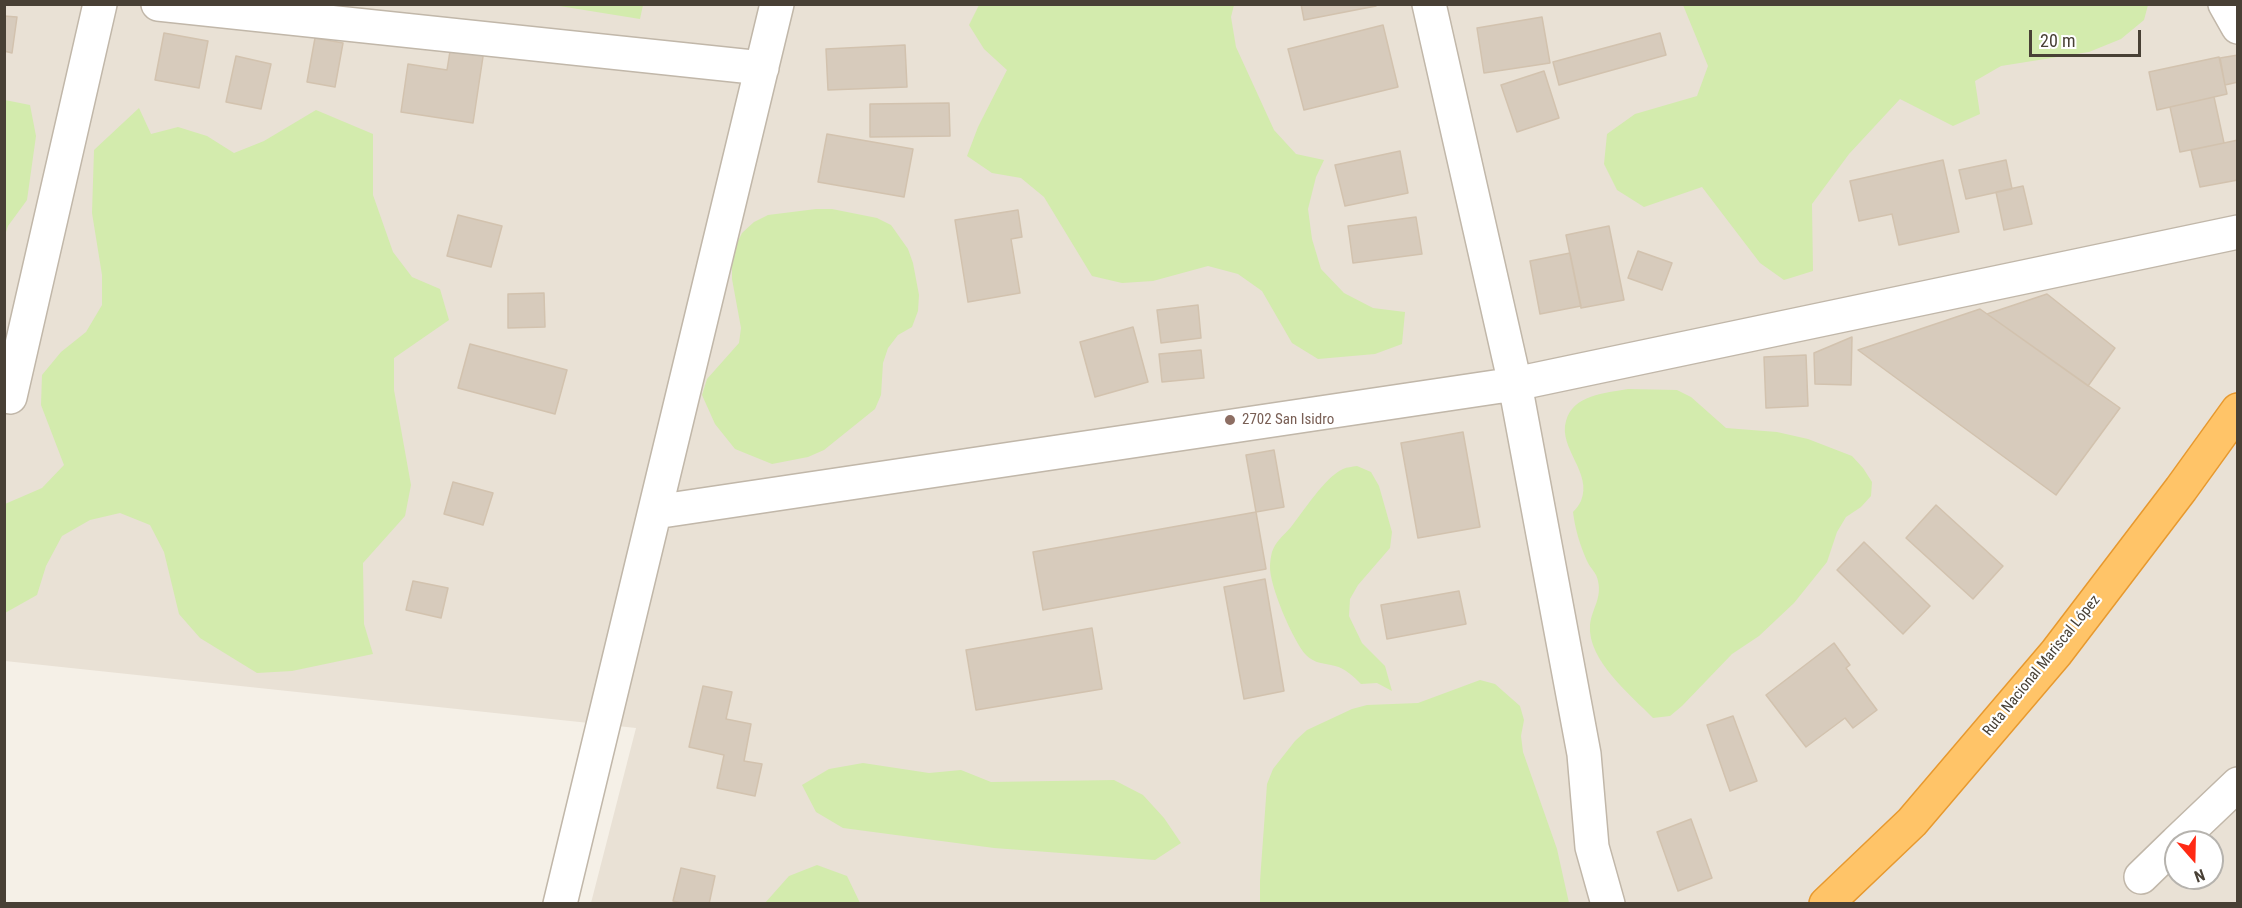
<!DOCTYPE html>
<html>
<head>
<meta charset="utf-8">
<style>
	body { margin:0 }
	#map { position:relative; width:2242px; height:908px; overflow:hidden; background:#f5f0e7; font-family:"Roboto Condensed",sans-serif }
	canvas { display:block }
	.frame { position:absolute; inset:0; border:6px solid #484035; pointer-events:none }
	.north { position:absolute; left:2164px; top:830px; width:60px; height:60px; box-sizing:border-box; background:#fff; border:2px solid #b6b3ae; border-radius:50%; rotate:160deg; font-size:16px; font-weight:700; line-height:24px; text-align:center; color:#484035 }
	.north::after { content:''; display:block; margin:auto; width:21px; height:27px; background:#ff2a14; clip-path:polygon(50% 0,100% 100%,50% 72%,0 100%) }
	.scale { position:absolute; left:2029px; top:30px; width:112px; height:27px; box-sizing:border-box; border:3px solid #484035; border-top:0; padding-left:8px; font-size:18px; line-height:21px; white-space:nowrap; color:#484035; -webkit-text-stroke:4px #fff; paint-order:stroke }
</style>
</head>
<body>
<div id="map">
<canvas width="2242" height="908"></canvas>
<div class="frame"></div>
<div class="north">N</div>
<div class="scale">20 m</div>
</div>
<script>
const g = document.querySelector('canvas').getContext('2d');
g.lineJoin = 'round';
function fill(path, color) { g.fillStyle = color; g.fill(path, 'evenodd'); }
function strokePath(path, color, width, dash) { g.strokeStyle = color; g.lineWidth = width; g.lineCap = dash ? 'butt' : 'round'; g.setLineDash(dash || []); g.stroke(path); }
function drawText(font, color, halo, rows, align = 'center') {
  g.font = font + ' "Roboto Condensed",sans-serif'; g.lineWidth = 4.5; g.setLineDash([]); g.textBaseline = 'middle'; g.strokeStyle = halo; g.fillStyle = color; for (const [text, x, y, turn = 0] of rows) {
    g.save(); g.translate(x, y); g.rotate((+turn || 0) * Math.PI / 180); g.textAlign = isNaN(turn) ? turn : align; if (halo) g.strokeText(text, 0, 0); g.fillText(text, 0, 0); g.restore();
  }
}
const residential = new Path2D(`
	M5,5H2237V903H591L636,728L5,661ZM2176,842H2212V878H2176Z`);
const green = new Path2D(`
	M553,5H643L640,19Z
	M979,5H1234L1231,17L1236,47L1274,130L1296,154L1324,160L1316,177L1308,209L1312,239L1321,269L1344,293L1373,308L1405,312L1402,344L1375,354L1318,359L1292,343L1262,291L1238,274L1208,266L1153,281L1122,283L1092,276L1044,197L1021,178L992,173L967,156L978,127L1007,70L984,49L969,25Z
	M1683,5H2148L2144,20L2121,39L2089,52L2001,66L1975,81L1980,114L1953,126L1900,99L1849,154L1812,204L1813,271L1784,280L1760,263L1702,187L1644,207L1617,190L1604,164L1607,134L1635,114L1697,96L1708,66Z
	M5,100L30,105L36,136L27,200L8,226L5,235Z
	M139,108L151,134L178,127L207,136L234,153L264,141L316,110L373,134V195L393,252L412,277L440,289L449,320L394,358V390L411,485L405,516L363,563L364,624L373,654L292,671L257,673L200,638L179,614L164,552L150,525L120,513L90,520L62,536L46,566L37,595L5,613V504L42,488L64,465L41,405L42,375L61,352L86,332L102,305V275L92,213L94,150Z
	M816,209H832L877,218L891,225L908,249L913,263L919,295L918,311L912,327L898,335L888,348L883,363L881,395L875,409L824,450L808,457L772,464L735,449L715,424L702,395L707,379L739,343L741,328L732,279V263L735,247L742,233L754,222L768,215Z
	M1628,389L1677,390L1691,397L1726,428L1777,432L1808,439L1852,456L1863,468L1872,482L1871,496L1861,507L1846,517L1837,532L1827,562L1794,603L1759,636L1732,654L1682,706L1670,716L1653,718C1631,695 1587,660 1590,625C1592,608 1602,599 1598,581C1597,573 1590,568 1587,561C1580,545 1575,529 1573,512C1576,509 1579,505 1581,501C1593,473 1558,448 1566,421C1573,395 1605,393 1628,389Z
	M1357,466L1371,472L1379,486L1392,532L1390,548L1358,585L1350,599L1349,616L1362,643L1385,666L1392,691L1377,683L1361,684C1354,677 1345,668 1335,666C1324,663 1315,664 1306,655C1293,641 1269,585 1270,566C1270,562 1271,556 1272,552C1275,542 1284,535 1291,527C1303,512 1325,477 1343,469C1347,467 1352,467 1357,466Z
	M1480,680L1495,684L1520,706L1524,720L1521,736L1523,752L1557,849L1569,903H1260V881L1267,784L1273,769L1295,741L1307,730L1352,709L1367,705L1418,703Z
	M863,763L929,773L961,770L991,782L1114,780L1143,795L1164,818L1181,843L1155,860L994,848L843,828L816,812L802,785L829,769Z
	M817,865L847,876L860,903H765L789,876Z`);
const building = new Path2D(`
	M1301,4H1375L1376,6L1304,20Z
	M4,16L17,17L12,53L4,51Z
	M1542,17L1550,63L1484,73L1477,28Z
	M1383,25L1398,87L1304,110L1288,49Z
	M164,33L208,41L199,88L155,80Z
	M1660,33L1666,55L1559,85L1553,62Z
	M315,38L343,43L335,87L307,82Z
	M451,45L484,50L473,123L401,112L408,64L447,70Z
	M905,45L907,87L828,90L826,49Z
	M2238,55V82L2225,85L2220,58Z
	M236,56L271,64L261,109L226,102Z
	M2219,57L2227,94L2157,110L2149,72Z
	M1544,71L1559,118L1517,132L1501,85Z
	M2214,97L2224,143L2180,152L2170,107Z
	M949,103L950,136L870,137V104Z
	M827,134L913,149L904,197L818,182Z
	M2238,140V180L2200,187L2191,150Z
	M1400,151L1408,193L1345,206L1335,165Z
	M1943,160L1959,232L1899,245L1892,214L1859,221L1850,181Z
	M2006,160L2012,189L1966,199L1959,170Z
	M2023,186L2032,224L2004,230L1996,192Z
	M1018,210L1022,237L1011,239L1020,293L968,302L955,220Z
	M458,215L502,226L491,267L447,256Z
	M1416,217L1422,254L1353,263L1348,226Z
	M1609,226L1624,300L1581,308L1566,235Z
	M1638,251L1672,263L1662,290L1628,278Z
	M1570,253L1581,306L1540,314L1530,261Z
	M544,293L545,327L508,328V294Z
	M2047,294L2115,348L2088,386L1987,314Z
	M1198,305L1201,338L1161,343L1157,310Z
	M1980,309L2120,408L2056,495L1858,350Z
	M1133,327L1148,382L1095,397L1080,342Z
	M1852,337L1851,385L1815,384L1814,353Z
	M470,344L567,370L555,414L458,388Z
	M1201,350L1204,378L1162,382L1159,354Z
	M1806,355L1808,406L1766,408L1764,357Z
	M1463,432L1480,527L1418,538L1401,443Z
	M1274,450L1284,507L1256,512L1246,455Z
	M453,482L493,493L483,525L444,514Z
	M1936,505L2003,566L1973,599L1906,538Z
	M1256,512L1266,569L1043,610L1033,552Z
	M1864,542L1930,606L1903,634L1837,570Z
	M1265,579L1284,691L1244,699L1224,587Z
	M413,581L448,588L441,618L406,610Z
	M1459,591L1466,624L1387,639L1381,605Z
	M1092,628L1102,689L976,710L966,650Z
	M1834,643L1850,665L1846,668L1877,710L1853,728L1845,718L1806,747L1766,695Z
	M703,686L732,692L726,719L751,724L744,761L762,764L755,796L717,788L724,755L689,747Z
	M1733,716L1757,781L1730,791L1707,725Z
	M1691,819L1712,878L1678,891L1657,832Z
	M681,868L715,876L709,904H686L673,901Z`);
const street = new Path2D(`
	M158,4L762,68
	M1429,4L1515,384L1584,754L1592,847L1608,904
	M2225,4L2238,27
	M10,397L100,4
	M655,512L1515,384L2238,232
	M2177,842L2238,784
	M2141,877L2176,843
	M560,904L777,4`);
const highway = new Path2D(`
	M1826,904L1912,822L2056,653L2181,489L2238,410`);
const markers = [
	[1230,420,6,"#8d6e63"]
];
const educationNames = [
	["2702 San Isidro",1242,420]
];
const streetNames = [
	["Ruta Nacional Mariscal López",2042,666,-51]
];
fill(residential, '#e9e1d5');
fill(green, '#d3ebad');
fill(building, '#d7cbbc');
strokePath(building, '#d2c2ae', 1.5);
strokePath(street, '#c1b7a9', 36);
strokePath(highway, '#e7992f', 36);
strokePath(street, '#fff', 33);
strokePath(highway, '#ffc468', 33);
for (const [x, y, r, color] of markers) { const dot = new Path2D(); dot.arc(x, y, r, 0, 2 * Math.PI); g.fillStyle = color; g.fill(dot); strokePath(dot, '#fff', 2); }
drawText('15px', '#785e54', '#fff', educationNames, 'left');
drawText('15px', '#484035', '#fff', streetNames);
</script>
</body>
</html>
